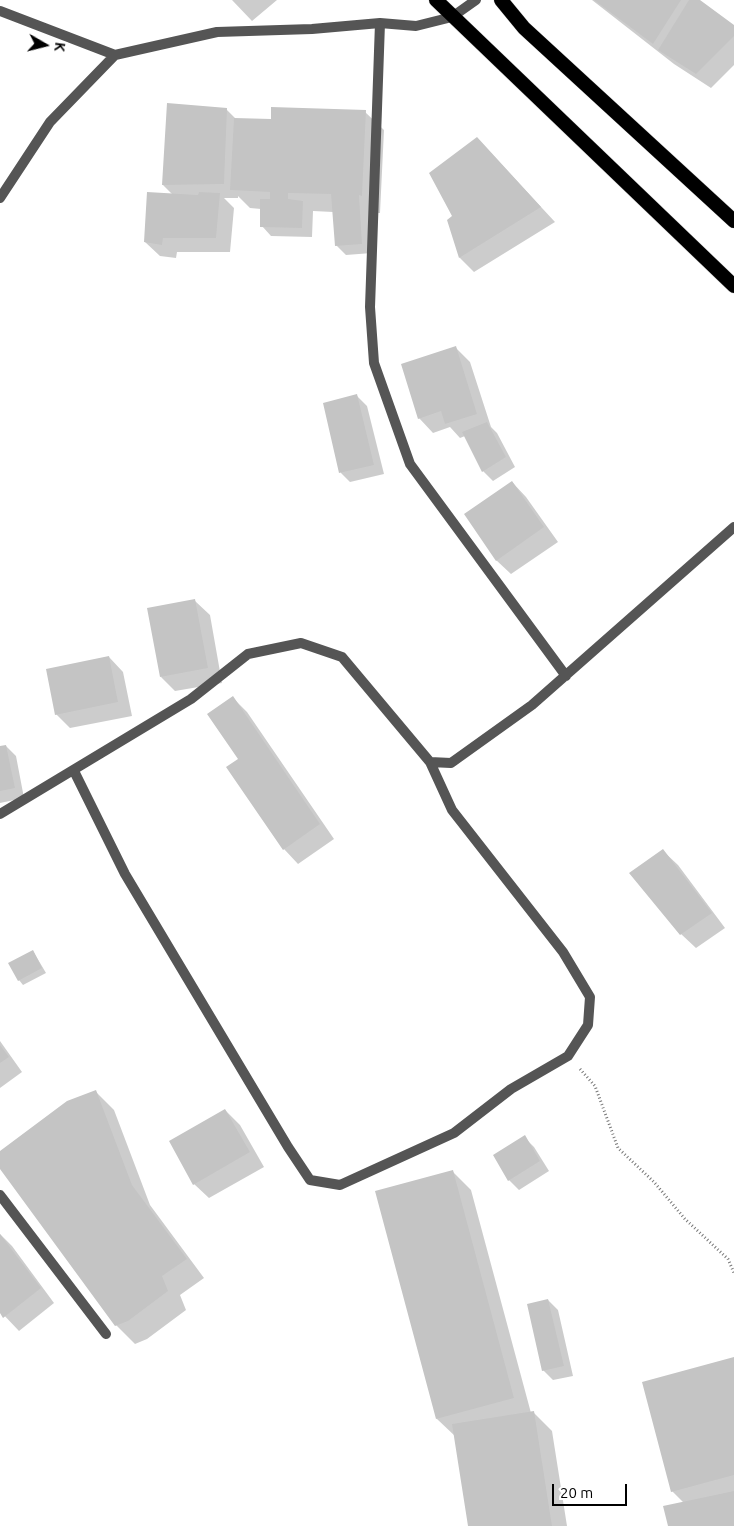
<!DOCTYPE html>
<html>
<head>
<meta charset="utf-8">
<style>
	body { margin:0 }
	#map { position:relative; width:734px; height:1526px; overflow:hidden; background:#fff; font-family:Ubuntu,sans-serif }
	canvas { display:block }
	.north { position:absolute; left:20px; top:20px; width:50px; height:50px; -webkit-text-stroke:4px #fff; paint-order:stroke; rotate:98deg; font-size:14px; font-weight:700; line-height:20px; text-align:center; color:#000 }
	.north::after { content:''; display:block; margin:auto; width:18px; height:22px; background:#000; clip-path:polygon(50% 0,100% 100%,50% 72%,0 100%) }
	.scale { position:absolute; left:552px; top:1484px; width:75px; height:22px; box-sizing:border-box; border:2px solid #000; border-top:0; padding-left:6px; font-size:15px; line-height:18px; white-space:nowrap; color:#000; -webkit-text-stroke:4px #fff; paint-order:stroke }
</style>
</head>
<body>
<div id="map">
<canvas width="734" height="1526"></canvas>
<div class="north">K</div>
<div class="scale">20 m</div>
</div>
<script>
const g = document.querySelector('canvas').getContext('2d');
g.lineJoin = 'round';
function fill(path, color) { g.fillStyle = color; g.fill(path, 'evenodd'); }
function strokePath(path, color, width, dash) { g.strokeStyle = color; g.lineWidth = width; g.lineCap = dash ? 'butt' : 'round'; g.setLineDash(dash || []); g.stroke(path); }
const shadow = new Path2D(`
	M232,0H277L252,21Z
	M592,0H698L734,27V65L711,88L674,64Z
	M226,109L236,119L272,121L365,112L384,130L380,213H369L372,253L346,255L336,245L333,212L313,211L312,237L271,236L262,226L261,209L250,208L238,196V198H224L234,208L230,252H177L176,258L160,256L145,242L173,195L163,185Z
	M477,138L555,222L474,272L460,258L449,221L453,216Z
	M456,348L470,362L491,427L497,433L515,467L493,481L483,471L465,436L460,438L450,427L433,433L419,418Z
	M357,396L367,406L384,474L350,482L341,473L324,404Z
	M512,482L526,497L558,542L511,574L496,560Z
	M195,601L210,615L222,683L175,691L161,677Z
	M109,657L123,672L132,716L70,728L56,714Z
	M233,698L247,712L334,839L298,864L284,849L240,759Z
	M6,746L16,756L24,798L0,803V747Z
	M663,851L678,865L725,928L696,948L681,934Z
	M33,951L46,973L23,985L19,980Z
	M0,1041L22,1072L0,1088Z
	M95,1091L114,1110L150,1205L204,1278L180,1295L186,1310L147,1339L135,1344L116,1325L0,1167V1152Z
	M225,1110L240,1125L264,1167L209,1198L194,1184Z
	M524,1137L534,1147L549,1171L519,1190L509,1180Z
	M452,1171L471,1190L531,1413H534L552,1431L567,1526H470L456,1437L437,1419Z
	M0,1234L12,1246L54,1303L19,1331L0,1311Z
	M548,1300L558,1310L573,1376L553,1380L543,1370Z
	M734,1358V1526H669L684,1503L672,1491Z`);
const building = new Path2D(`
	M594,0H681L653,44Z
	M689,0H700L734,25V36L696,74L658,50Z
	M167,103L227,108L224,184L162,185Z
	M271,107L366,110L362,196L359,195L362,244L335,246L331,194L288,193V199L303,201L302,228L260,227V199H270V192L230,190L234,118L271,119Z
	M477,137L541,207L459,258L447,220L452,216L429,173Z
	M147,192L198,195L199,192L220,193L216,238H163L162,245L144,242Z
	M456,346L477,414L445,424L441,411L418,419L401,364Z
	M357,394L374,465L339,473L323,403Z
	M487,422L506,457L482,472L462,432Z
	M512,481L544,527L496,561L464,514Z
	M195,599L208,668L160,677L147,608Z
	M109,656L118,702L55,715L46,669Z
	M233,696L320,824L283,850L226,767L238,759L207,714Z
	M6,745L15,788L0,791V746Z
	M663,849L712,913L680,935L629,873Z
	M33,950L42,968L18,981L8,963Z
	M0,1045L9,1057L0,1063Z
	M96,1090L132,1185L187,1259L162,1276L168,1291L128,1321L115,1326L0,1169V1151L67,1101Z
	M225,1109L250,1152L193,1185L169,1141Z
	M525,1135L540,1161L508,1181L493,1155Z
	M453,1170L514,1398L436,1419L375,1191Z
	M0,1234L41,1288L3,1318L0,1313Z
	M548,1299L564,1366L542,1371L527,1304Z
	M734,1357V1475L671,1492L642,1382Z
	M534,1411L552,1526H468L452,1424Z
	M734,1491V1526H668L663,1506Z`);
const path = new Path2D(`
	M580,1069L595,1086L618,1148L654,1182L685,1219L728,1259L734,1273`);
const minor = new Path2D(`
	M0,11L115,55
	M380,23L370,307L374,363L410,464L566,676
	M0,198L50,122L115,55L217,32L312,29L380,23L416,26L452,17L476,0
	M74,771L125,874L288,1147L310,1180L340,1185L454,1133L511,1089L568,1056L588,1025L590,997L563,952L452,810L430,762
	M0,814L191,699L248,654L301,643L342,657L430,762L451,763L532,705L734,527
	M0,1195L106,1334`);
const trunk = new Path2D(`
	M436,0L734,286
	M501,0L524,28L734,221`);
fill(shadow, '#0003');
fill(building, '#c4c4c4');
strokePath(trunk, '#dbdbdb', 15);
strokePath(path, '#777', 3, [1, 2.5]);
strokePath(minor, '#555', 10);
strokePath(trunk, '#000', 14);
</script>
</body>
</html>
